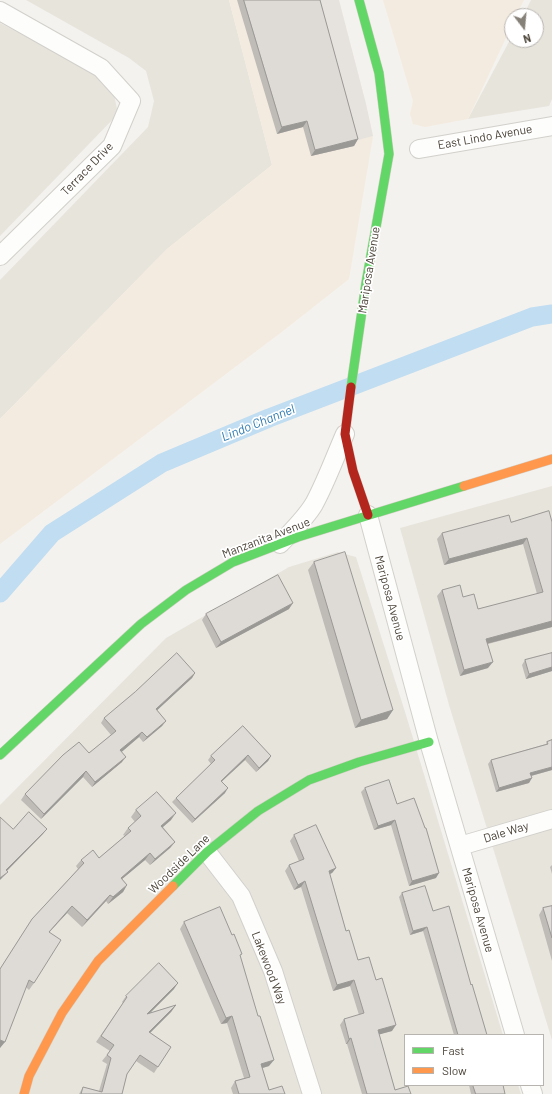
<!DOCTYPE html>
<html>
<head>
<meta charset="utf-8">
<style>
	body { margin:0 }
	#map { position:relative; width:552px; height:1094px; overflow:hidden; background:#f4f2ee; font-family:Barlow,sans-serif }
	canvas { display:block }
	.legend { position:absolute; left:404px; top:1034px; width:140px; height:52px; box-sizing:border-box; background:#fff; border:1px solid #b7b4b0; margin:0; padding:5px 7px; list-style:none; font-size:12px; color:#4b4439 }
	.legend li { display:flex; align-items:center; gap:8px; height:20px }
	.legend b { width:20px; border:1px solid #b7b4b0 }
	.north { position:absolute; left:504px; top:8px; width:40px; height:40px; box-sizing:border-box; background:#fff; border:1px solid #b7b4b0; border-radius:50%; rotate:164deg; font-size:11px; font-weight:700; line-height:16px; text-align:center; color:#4b4439 }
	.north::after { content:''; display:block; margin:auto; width:14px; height:18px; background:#868178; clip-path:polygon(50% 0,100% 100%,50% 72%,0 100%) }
</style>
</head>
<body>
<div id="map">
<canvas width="552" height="1094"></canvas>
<ul class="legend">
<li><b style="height:5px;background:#63d668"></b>Fast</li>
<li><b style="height:5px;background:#ff974d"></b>Slow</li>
</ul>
<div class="north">N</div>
</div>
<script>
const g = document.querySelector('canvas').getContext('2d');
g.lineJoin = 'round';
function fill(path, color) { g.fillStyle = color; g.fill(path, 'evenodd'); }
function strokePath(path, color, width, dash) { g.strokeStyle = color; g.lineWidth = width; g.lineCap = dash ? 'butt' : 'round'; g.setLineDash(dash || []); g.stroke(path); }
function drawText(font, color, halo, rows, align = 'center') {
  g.font = font + ' Barlow,sans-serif'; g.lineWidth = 3.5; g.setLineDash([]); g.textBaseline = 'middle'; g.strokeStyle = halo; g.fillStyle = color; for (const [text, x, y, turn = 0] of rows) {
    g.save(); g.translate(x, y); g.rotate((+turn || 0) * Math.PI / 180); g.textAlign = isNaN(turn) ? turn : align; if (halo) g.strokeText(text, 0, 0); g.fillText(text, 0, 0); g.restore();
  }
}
const residential = new Path2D(`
	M26,0H229L272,165L167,249L0,419V280L148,127L154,101L146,71L129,58Z
	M531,0H552V99L549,106L468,119L512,36V40H536V16H523Z
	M0,23L99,75L113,89L118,114L0,236Z
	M552,486V1040L449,705L400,528Z
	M338,552L356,557L406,715L503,1035H405V1085H518L521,1094H0V805L166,638L289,567Z`);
const commercial = new Path2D(`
	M229,0H339L366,104L373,136L349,279L283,331L0,544V419L167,249L272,165Z
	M383,0H524L516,16H512V25L468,119L425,127L413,124L410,114L413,101Z`);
const parking = new Path2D(`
	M318,0H339L366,104L373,136L355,141Z`);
const canal = new Path2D(`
	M0,593L52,533L162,463L269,418L532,317L552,314`);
const street = new Path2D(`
	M0,11L101,68L131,101L112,146L0,256
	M419,149L552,126
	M368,515L429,742L515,1035
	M280,544C292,531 305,519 314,504C326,482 335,457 345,434
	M460,846L552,819
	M207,852L241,896L273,971L312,1094
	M530,1085L533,1094`);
const fast = new Path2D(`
	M351,387L366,283L389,154L379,73L359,0
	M0,755L141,624L186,590L233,562L298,537L464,486
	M173,886L207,852L258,811L309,780L359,762L429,742`);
const slow = new Path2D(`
	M464,486L552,459
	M24,1094L29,1076L62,1013L98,961L173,886`);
const jam = new Path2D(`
	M351,387L345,434L353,471L368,515`);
const wall = new Path2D(`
	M237,0H320L358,139L354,146L311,156L303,127L277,134Z
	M549,511L552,627L488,644V668L460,676L437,596L442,590L463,597L478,609L537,594L523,544L444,565L437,539L442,533L511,522Z
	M314,562L393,710L387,719L355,728L308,570Z
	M289,609L216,648L202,620L206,614Z
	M552,653V671L526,679L522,665L525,660Z
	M195,673L192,678L157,710L166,721L162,726L143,742L139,737L121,752L122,762L92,787L83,777L41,819L21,800L25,794L89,753L111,735L101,723L104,718Z
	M243,726L271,756L268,761L256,772L245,760L222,781L225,793L192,823L172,802L176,798L211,764L208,760L211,756Z
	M552,740V770L531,776L529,783L496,792L488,764L491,760L546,744L547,742Z
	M365,788L397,804L436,878L409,886L391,825L374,830L361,792Z
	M136,810L171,820L163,827L175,842L170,848L150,865L145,860L122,879L127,885L123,892L108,904L106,901L82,927L67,913L49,932L34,983L29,990L26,987L0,1048V969L32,919L78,869L76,866L81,860L99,858L125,836L123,835L128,828L135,822L131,817Z
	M294,835L336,868L332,873L330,874L346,931L358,960L392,1031L379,1034L395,1090L411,1094H362L347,1044H346L340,1025L344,1019L359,1015L350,986L333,991L301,887L294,890L285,871L289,865L299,861L290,841Z
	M552,865V874L550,867Z
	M402,893L433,911L471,985L487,1035H454L423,931L410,935L399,897Z
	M552,906V961L539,915L543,908Z
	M184,922L240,956L269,1066L262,1068L269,1090L285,1094H233L231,1088L235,1081L244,1078L227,1023L221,1024L180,929Z
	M174,989L150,1013L176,1005L171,1012L150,1033L171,1047L154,1073L136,1061L127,1074L122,1094H79L83,1087L99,1091L107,1064L102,1061L110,1051L96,1042L123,1003L122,1002L126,996Z
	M469,1085H503L505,1094H471Z`);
const shadedWall = new Path2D(`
	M307,121L303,127L277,134L282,127Z
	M358,139L354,146L311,156L315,150Z
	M527,538L523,544L444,565L449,559Z
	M293,603L289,609L216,648L221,642Z
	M552,621V627L482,645L486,639Z
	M493,662L488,668L460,676L464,670Z
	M552,667V671L526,679L529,674Z
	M195,673L192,678L152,715L156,709Z
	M393,710L387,719L355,728L361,720Z
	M166,721L162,726L143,742L147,737Z
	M142,732L139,737L117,756L120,750Z
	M248,755L245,760L218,785L221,781Z
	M271,756L268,761L256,772L259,768Z
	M126,757L122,762L92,787L95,782Z
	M552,767V770L527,777L530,773Z
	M86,771L83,777L41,819L44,814Z
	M532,778L529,783L496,792L499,788Z
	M228,788L225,793L192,823L195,819Z
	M176,813L171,820L157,832L161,826Z
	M395,820L391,825L374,830L378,826Z
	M47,829L43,834L3,875L6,870Z
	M175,842L170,848L150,865L155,859Z
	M150,853L145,860L116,884L121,878Z
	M336,868L332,873L325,876L329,871Z
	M8,872L0,880V878Z
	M439,873L436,878L409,886L412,881Z
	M305,881L301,887L294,890L298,885Z
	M127,885L123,892L108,904L113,897Z
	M110,895L106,901L82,927L87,920Z
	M72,906L67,913L44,938L49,932Z
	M427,927L423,931L410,935L413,931Z
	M354,980L350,986L333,991L337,985Z
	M178,983L174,989L143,1020L147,1014Z
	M176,1005L171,1012L144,1039L149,1032Z
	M232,1016L227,1023L221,1024L226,1018Z
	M396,1025L392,1031L374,1036L378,1030Z
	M351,1038L347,1044H346L349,1039Z
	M0,1040L5,1042L0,1048Z
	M274,1060L269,1066L256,1070L261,1064Z`);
const building = new Path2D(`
	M244,0H320L358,139L315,150L307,121L282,127Z
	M549,511L552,522V621L486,639L493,662L464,670L442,590L460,585L463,597L474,594L478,609L543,592L527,538L449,559L442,533L509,515L511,522Z
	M345,552L393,710L361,720L314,562Z
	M278,575L293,603L221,642L206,614Z
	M177,653L195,673L156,709L166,721L147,737L142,732L120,750L126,757L95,782L86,771L44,814L25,794L63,755L79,742L89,753L116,731L104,718L135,692Z
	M552,653V667L529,674L525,660Z
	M243,726L271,756L259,768L248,755L221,781L228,788L195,819L176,798L215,760L211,756Z
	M552,740V767L530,773L532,778L499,788L491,760L548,744L547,742Z
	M389,780L397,804L414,798L425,828H426L439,873L412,881L395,820L378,826L365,788Z
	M157,792L176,813L161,826L175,842L155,859L150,853L121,878L127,885L113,897L110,895L87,920L72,906L49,932L61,940L34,983L29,980L5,1042L0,1040V969L32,919L84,863L81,860L93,850L99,858L131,831L128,828L141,816L136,810Z
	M29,812L47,829L6,870L8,872L0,878V817L13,829Z
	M316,825L336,868L329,871L346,931L349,930L358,960L369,957L376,980L382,978L396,1025L378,1030L395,1090L408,1086L411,1094H367L351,1038L349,1039L344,1019L364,1013L354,980L337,985L305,881L298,885L289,865L304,859L294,835Z
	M425,886L433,911L449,906L471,985L472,984L487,1035H458L427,927L413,931L402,893Z
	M552,906V938L543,908Z
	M220,907L232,935L234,934L242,954L240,955L258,1016H260L274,1060L261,1064L269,1090L282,1086L285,1094H239L235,1081L250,1077L232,1016L226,1018L184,922Z
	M159,963L178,983L147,1014L176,1005L149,1032L171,1047L158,1067L140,1055L127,1074L122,1094H81L83,1087L102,1092L111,1058L107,1055L114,1045L101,1036L127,997L126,996Z
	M473,1085H503L505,1094H476Z`);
const streetNames = [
	["East Lindo Avenue",485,137,-10],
	["Terrace Drive",87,169,-46],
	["Mariposa Avenue",369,270,-81],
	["Manzanita Avenue",266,538,-21],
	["Mariposa Avenue",390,598,75],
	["Dale Way",506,832,-17],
	["Woodside Lane",179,864,-44],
	["Mariposa Avenue",478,910,74],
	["Lakewood Way",269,968,69]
];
const waterNames = [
	["Lindo Channel",258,423,-22]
];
fill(residential, '#e7e4dc');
fill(commercial, '#f3ebdf');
fill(parking, '#e6e3df');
strokePath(canal, '#c0ddf1', 19);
strokePath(street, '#d2d0cb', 20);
strokePath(fast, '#d3cfc5', 10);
strokePath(slow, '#d3cfc5', 10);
strokePath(jam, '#d3cfc5', 10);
strokePath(street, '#fdfdfc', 18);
strokePath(fast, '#63d668', 9);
strokePath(slow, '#ff974d', 9);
strokePath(jam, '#b3261e', 9);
fill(wall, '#bfbcb8');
fill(shadedWall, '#9b9996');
fill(building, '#dedbd6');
strokePath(building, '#9b9996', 1);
drawText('12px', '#4b4439', '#fff', streetNames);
drawText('italic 13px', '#2e7ab2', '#fff', waterNames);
</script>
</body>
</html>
